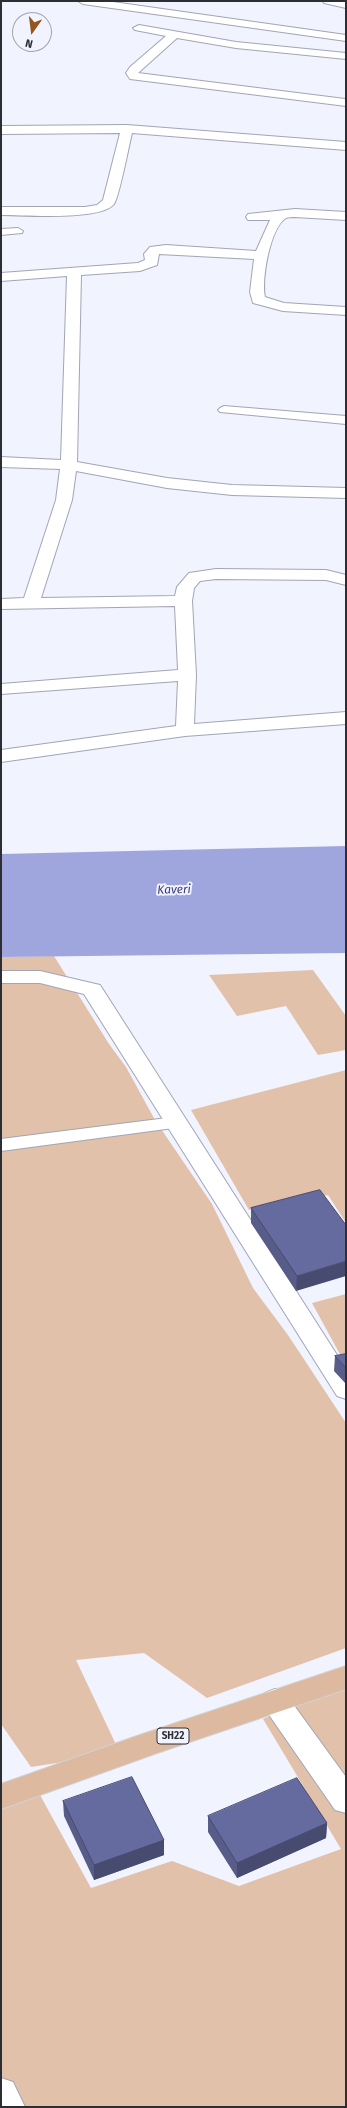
<!DOCTYPE html>
<html>
<head>
<meta charset="utf-8">
<style>
	body { margin:0 }
	#map { position:relative; width:347px; height:2108px; overflow:hidden; background:#f1f3fe; font-family:"Fira Sans",sans-serif }
	canvas { display:block }
	.frame { position:absolute; inset:0; border:2px solid #2d2e34; pointer-events:none }
	.north { position:absolute; left:12px; top:12px; width:40px; height:40px; box-sizing:border-box; background:#f1f3fe; border:1px solid #a3a4ad; border-radius:50%; rotate:194deg; font-size:11px; font-weight:700; line-height:16px; text-align:center; color:#2d2e34 }
	.north::after { content:''; display:block; margin:auto; width:14px; height:18px; background:#95551e; clip-path:polygon(50% 0,100% 100%,50% 72%,0 100%) }
</style>
</head>
<body>
<div id="map">
<canvas width="347" height="2108"></canvas>
<div class="frame"></div>
<div class="north">N</div>
</div>
<script>
const g = document.querySelector('canvas').getContext('2d');
g.lineJoin = 'round';
function fill(path, color) { g.fillStyle = color; g.fill(path, 'evenodd'); }
function strokePath(path, color, width, dash) { g.strokeStyle = color; g.lineWidth = width; g.lineCap = dash ? 'butt' : 'round'; g.setLineDash(dash || []); g.stroke(path); }
function drawText(font, color, halo, rows, align = 'center') {
  g.font = font + ' "Fira Sans",sans-serif'; g.lineWidth = 4; g.setLineDash([]); g.textBaseline = 'middle'; g.strokeStyle = halo; g.fillStyle = color; for (const [text, x, y, turn = 0] of rows) {
    g.save(); g.translate(x, y); g.rotate((+turn || 0) * Math.PI / 180); g.textAlign = isNaN(turn) ? turn : align; if (halo) g.strokeText(text, 0, 0); g.fillText(text, 0, 0); g.restore();
  }
}
const green = new Path2D(`
	M54,956L109,1044L126,1067L155,1120L212,1204L253,1288L288,1335L346,1423V1648L207,1698L144,1653L76,1660L120,1753L31,1767L1,1724V957Z
	M313,970L346,1016V1050L318,1055L286,1006L237,1016L209,975Z
	M346,1070V1223L328,1195L249,1210L191,1110Z
	M346,1294V1356L342,1358L312,1303Z
	M346,1686V2107H1V1809L40,1795L91,1888L172,1861L239,1886L341,1849L263,1719Z`);
const water = new Path2D(`
	M346,846V953L1,957V854Z`);
const lane = new Path2D(`
	M18,228L23,231L22,233L1,235V229Z
	M224,406L346,416V424L220,412L218,410L220,408Z
	M175,1117L181,1119L184,1123L181,1127L1,1151V1139Z`);
const street = new Path2D(`
	M78,1H106L346,35V41L83,4Z
	M323,1L346,2V8L324,3Z
	M139,25L236,42L346,53V59L236,48L177,38L138,73L345,99L346,106L130,79L126,73L130,67L166,36L135,30L133,28Z
	M127,125L346,142V150L132,133C129,145 119,198 114,204C101,221 24,215 1,215V207H85L97,205L103,200L120,133L1,134V126Z
	M295,209L346,212V220L295,217C292,217 288,217 286,218C270,228 261,280 265,297L284,303L346,307V315L283,311L253,303L250,292L254,259L159,254L157,265L140,271L81,275L77,462L167,478L232,485L346,488V498L232,495L167,488L76,471L72,500L41,598L175,596L177,587L189,573L216,569L326,570L346,575V585L326,580L216,579L200,581L194,588L192,601L196,675L194,724L346,712V724L185,736L1,762V750L176,726L178,681L1,694V684L178,670L175,606L1,609V599L24,598L56,500L60,469L1,467V457L61,460L67,276L1,281V273L138,263L145,260L144,254L150,247L166,245L256,251L270,220H248L246,217L248,214Z
	M1,971H40L100,985L346,1369V1399L337,1396L84,994L40,983H1Z
	M275,1689L285,1693L346,1777V1813L335,1810L265,1709L261,1701L265,1693Z
	M1,2078L13,2082L25,2107H1Z`);
const primary = new Path2D(`
	M346,1666V1689L157,1753L1,1809V1784L137,1736Z`);
const wall = new Path2D(`
	M320,1190L296,1291L251,1223V1208Z
	M346,1354V1384L334,1371L335,1356Z
	M63,1801L164,1840V1855L94,1880L64,1816Z
	M208,1816L327,1823L326,1838L237,1878L208,1832Z`);
const shadedWall = new Path2D(`
	M346,1261V1276L296,1291L297,1276Z
	M327,1823L326,1838L237,1878V1863Z
	M164,1840V1855L94,1880V1865Z`);
const building = new Path2D(`
	M320,1190L346,1225V1261L297,1276L251,1208Z
	M346,1354V1368L335,1356Z
	M132,1777L164,1840L94,1865L63,1801Z
	M297,1778L327,1823L237,1863L208,1816Z`);
const shields = [
	[173,1736,32]
];
const shieldNames = [
	["SH22",173,1736]
];
const waterNames = [
	["Kaveri",174,890,-1]
];
fill(green, '#e2c1aa');
fill(water, '#9fa6de');
strokePath(lane, '#a2a5b5', 2);
strokePath(street, '#a2a5b5', 2);
strokePath(primary, '#d1d1d2', 2);
fill(lane, '#fff');
fill(street, '#fff');
fill(primary, '#dcb99f');
fill(wall, '#575c88');
fill(shadedWall, '#474b6f');
fill(building, '#656b9e');
strokePath(building, '#474b6f', 1);
for (const [x, y, w] of shields) { const box = new Path2D(); box.roundRect(x - w / 2, y - 8, w, 16, 3); g.fillStyle = '#f1f3fe'; g.fill(box); strokePath(box, '#2d2e34', 1); }
drawText('bold 10px', '#2d2e34', null, shieldNames);
drawText('italic 12px', '#3a3c7f', '#f1f3fe', waterNames);
</script>
</body>
</html>
